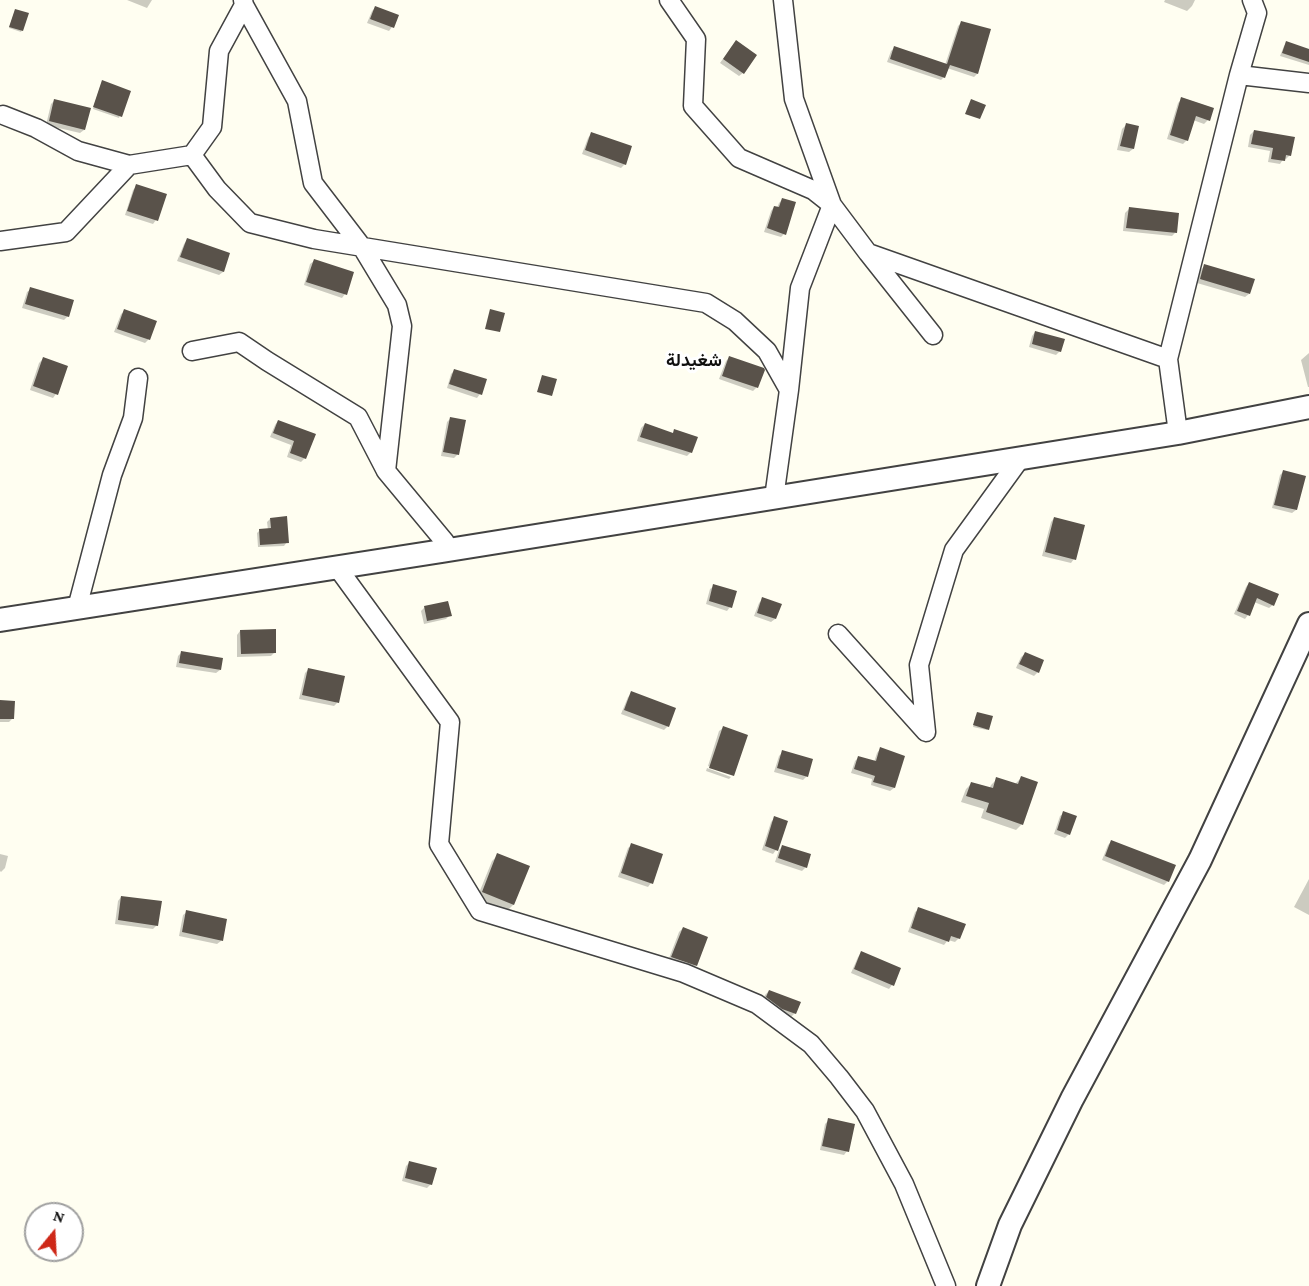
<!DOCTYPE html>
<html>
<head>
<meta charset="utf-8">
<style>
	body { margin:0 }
	#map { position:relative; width:1309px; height:1286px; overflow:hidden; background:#fffef1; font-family:"Crimson Pro",serif }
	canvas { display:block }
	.north { position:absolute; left:24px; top:1202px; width:60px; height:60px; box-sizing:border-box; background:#fff; border:2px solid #9f9f9f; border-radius:50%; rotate:18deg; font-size:16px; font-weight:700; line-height:24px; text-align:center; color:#0f0f0f }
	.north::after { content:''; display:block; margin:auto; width:21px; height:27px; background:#ce2818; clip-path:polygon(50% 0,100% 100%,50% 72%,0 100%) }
</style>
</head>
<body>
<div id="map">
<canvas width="1309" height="1286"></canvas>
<div class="north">N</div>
</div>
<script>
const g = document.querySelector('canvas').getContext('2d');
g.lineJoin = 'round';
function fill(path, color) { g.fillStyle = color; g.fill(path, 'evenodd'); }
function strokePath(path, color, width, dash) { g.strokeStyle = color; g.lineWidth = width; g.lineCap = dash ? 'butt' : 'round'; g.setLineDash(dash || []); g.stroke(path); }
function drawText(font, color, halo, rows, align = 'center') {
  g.font = font + ' "Crimson Pro",Vazirmatn,serif'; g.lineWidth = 6; g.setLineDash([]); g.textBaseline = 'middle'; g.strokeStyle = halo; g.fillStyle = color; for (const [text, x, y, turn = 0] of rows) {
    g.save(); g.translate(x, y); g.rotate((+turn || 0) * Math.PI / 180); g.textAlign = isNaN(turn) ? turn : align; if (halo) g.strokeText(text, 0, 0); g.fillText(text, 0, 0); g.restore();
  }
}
const shadow = new Path2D(`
	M127,0H152L147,8Z
	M1165,0H1195L1192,6L1187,11L1164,2Z
	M375,8L397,16L392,27L389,31L367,23L372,11Z
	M15,11L22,30L21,32L9,28Z
	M961,23L989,30L977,74L974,77L947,68L944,77L941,80L887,62L891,51L894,48L945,65L958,26Z
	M1287,43L1309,50V65L1280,56L1284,46Z
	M732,46L743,73L739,76L720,63Z
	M102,82L129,91L119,118L93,109Z
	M1182,99L1208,120L1204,124L1193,120L1187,140L1183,144L1167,139L1178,103Z
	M55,100L84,130L80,133L46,125L51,104Z
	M1126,125L1133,149L1129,152L1117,150L1122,129Z
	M1254,131L1290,155L1286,159L1284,158L1280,164L1268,162L1270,151L1248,147L1250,135Z
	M591,134L625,164L621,168L582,154L588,138Z
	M137,186L156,220L153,224L125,215L133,190Z
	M783,199L784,234L781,237L764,232L771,211L774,207L777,208L779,203Z
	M1129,209L1175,233L1172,236L1123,231L1125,213Z
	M187,240L229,254L223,272L219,275L177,261L184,244Z
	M314,261L345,294L342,298L304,285L310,264Z
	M1204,266L1249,294L1245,297L1197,283L1201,270Z
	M31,289L68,316L64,320L22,308L27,292Z
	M125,311L155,322L148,340L145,343L114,332L121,314Z
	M1035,332L1060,351L1056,355L1029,347L1032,336Z
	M1309,353V387H1308L1301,360Z
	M730,357L763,370L756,388L753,391L719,379L726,361Z
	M43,359L56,394L53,398L30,390L39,363Z
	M455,370L480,394L477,398L447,388L451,374Z
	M451,418L464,421L457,455L454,458L441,456L447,422Z
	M278,421L314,435L305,458L301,462L287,457L291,445L270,437L275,425Z
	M645,424L672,434L675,431L691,452L687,456L637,441L641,428Z
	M1284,471L1296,510L1292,513L1272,508L1280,475Z
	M1054,518L1074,559L1071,563L1042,556L1051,522Z
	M270,519L287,542L284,546L258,547L257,533L260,530H268L267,522Z
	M1249,583L1273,605L1269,608L1254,602L1248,615L1245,619L1234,614L1246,587Z
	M714,586L730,607L727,611L706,604L710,589Z
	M763,599L775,619L771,622L754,616L759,603Z
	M425,607L450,615L446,619L424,624L421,611Z
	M240,631L275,652L271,656L237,657V635Z
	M182,652L220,670L216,673L176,667L178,656Z
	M1025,654L1038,672L1034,676L1016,668L1021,657Z
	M309,669L337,703L334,706L299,699L305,673Z
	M632,693L668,726L664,730L621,714L628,697Z
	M0,702L12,719L9,722H0Z
	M976,715L988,729L987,730L973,727Z
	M723,728L733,774L708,766L719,731Z
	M880,749L894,788L890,791L871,785L872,779L851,773L855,761L859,757L874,762L877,753Z
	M783,752L807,776L803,780L774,772L779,756Z
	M707,768L731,777L729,779L706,771Z
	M1021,778L1022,824L1016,830L981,818L984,809L961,802L966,789L972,783L989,789L991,785L997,779L1015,784Z
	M1064,813L1069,834L1065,838L1054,834L1060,816Z
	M775,818L776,850L773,854L762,850L771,822Z
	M1112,841L1168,881L1164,885L1102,860L1108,845Z
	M632,845L651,883L648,887L618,877L628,848Z
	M782,847L806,867L802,871L775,862L779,850Z
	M0,854L8,856L5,868L1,872L0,871Z
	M498,855L528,867L513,905L507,911L477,898L492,861Z
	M1309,879V915L1294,907Z
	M121,897L157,925L153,929L115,924L118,901Z
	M919,909L959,938L955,942L948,940L944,945L908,932L915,912Z
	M187,912L225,920L221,941L217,944L179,936L183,915Z
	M683,928L696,965L692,969L668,961L679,932Z
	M861,953L892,985L889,989L851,973L858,957Z
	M769,991L795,1013L791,1017L778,1012L763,1001L765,995Z
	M829,1120L847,1151L844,1155L820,1150L825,1124Z
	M410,1162L431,1184L427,1188L402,1181L406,1166Z`);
const building = new Path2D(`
	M375,6L399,15L394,28L370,19Z
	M15,9L29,13L23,31L9,27Z
	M961,21L991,29L978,74L950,65L945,78L890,59L894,46L947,64Z
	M736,40L757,55L744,74L723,59Z
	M1286,41L1309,49V62L1282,53Z
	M102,80L131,91L122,117L93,107Z
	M1181,97L1214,108L1210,121L1196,116L1188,141L1170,135Z
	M54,99L91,108L85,130L49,121Z
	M971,99L986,105L980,119L965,114Z
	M1126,123L1139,126L1134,149L1120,146Z
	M1254,130L1295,137L1291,156L1286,155L1285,161L1271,159L1273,148L1251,144Z
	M591,132L632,146L626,165L585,150Z
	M136,184L167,194L158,221L127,211Z
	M782,198L796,202L786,235L767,228L774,206L779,207Z
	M1129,207L1179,213L1177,233L1126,228Z
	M187,238L230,253L224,272L180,257Z
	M314,259L354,272L347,295L306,282Z
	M1204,264L1255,279L1250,294L1200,279Z
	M30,287L74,300L69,317L25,304Z
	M124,309L157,321L150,340L117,329Z
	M490,309L505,313L500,332L485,329Z
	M1035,331L1065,339L1061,352L1032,344Z
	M729,356L764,368L765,370L758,388L722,376Z
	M43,357L68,366L58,395L33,386Z
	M454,369L487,379L482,395L449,384Z
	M542,375L557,379L552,396L537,392Z
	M450,417L466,420L459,455L443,452Z
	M278,420L316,434L306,459L290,453L294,441L273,433Z
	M645,423L673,433L674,429L698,437L692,453L640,437Z
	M1283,470L1306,476L1297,510L1274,505Z
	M287,516L289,543L260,545L259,529L271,528L270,518Z
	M1054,517L1085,525L1076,560L1045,552Z
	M1249,582L1279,594L1274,606L1257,598L1250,616L1237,611Z
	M713,584L737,591L732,608L709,601Z
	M762,597L782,604L776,619L757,613Z
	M448,601L452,616L427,621L424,606Z
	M276,629V653L241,654L240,630Z
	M181,651L223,658L221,670L179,663Z
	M1025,652L1044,660L1039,673L1019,664Z
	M308,668L345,676L339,703L302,695Z
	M631,691L676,708L669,727L624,710Z
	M0,700L15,701L14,719H0Z
	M977,712L993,716L989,730L973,725Z
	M723,726L748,735L734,776L709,768Z
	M880,747L905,756L895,788L873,782L875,776L854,769L858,756L876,761Z
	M782,750L813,759L808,777L777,768Z
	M1021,776L1038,782L1023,825L986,812L989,803L966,796L971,782L993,788L996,777L1018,784Z
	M1063,811L1077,816L1070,835L1057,830Z
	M774,816L788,821L778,851L765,846Z
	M1111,840L1176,865L1169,882L1105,856Z
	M631,843L663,854L653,884L621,873Z
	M782,845L811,854L807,868L778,858Z
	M497,853L530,866L514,905L482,892Z
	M121,896L162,901L158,926L118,920Z
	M918,907L966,924L960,939L951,936L949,942L911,928Z
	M186,910L227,919L223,941L182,932Z
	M683,927L708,937L697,966L671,957Z
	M861,951L901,968L894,986L854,969Z
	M769,990L801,1002L796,1014L782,1009L766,997Z
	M828,1118L855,1124L849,1152L822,1146Z
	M409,1161L437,1168L432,1185L405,1178Z`);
const minor = new Path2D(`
	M669,0L696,39L693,106L739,158L813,190L832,205L868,253L933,335
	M783,0L794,99L832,205L800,288L789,390
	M244,5L297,101L313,183L362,247L397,305L402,326L386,471L445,542L442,551
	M1239,75L1309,83
	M3,115L36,128L78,151L129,165
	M192,155L217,189L250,223L314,239L706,303L735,321L767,351L789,390L774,498
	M0,241L66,232L129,165L192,155L212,127L219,51L244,5L243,0
	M868,253L1168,359
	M192,351L239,342L267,361L358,417L386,471
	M1178,433L1168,359L1239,75L1257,13L1252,0
	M337,567L450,722L439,844L480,911L684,973L757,1004L811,1044L839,1077L865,1111L904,1184L946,1286
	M77,608L112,475L133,418L138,378
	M838,634L926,732L919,665L954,550L1020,459`);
const tertiary = new Path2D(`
	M0,620L442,551L1178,433L1309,407
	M988,1286L1010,1225L1072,1099L1200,860L1309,624`);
const quarterNames = [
	["شغيدلة",694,360]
];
fill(shadow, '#0003');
fill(building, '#59524a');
strokePath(minor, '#424242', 21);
strokePath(tertiary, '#424242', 26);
strokePath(minor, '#fff', 18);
strokePath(tertiary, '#fff', 22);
drawText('bold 18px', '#0f0f0f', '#fff', quarterNames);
</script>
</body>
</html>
